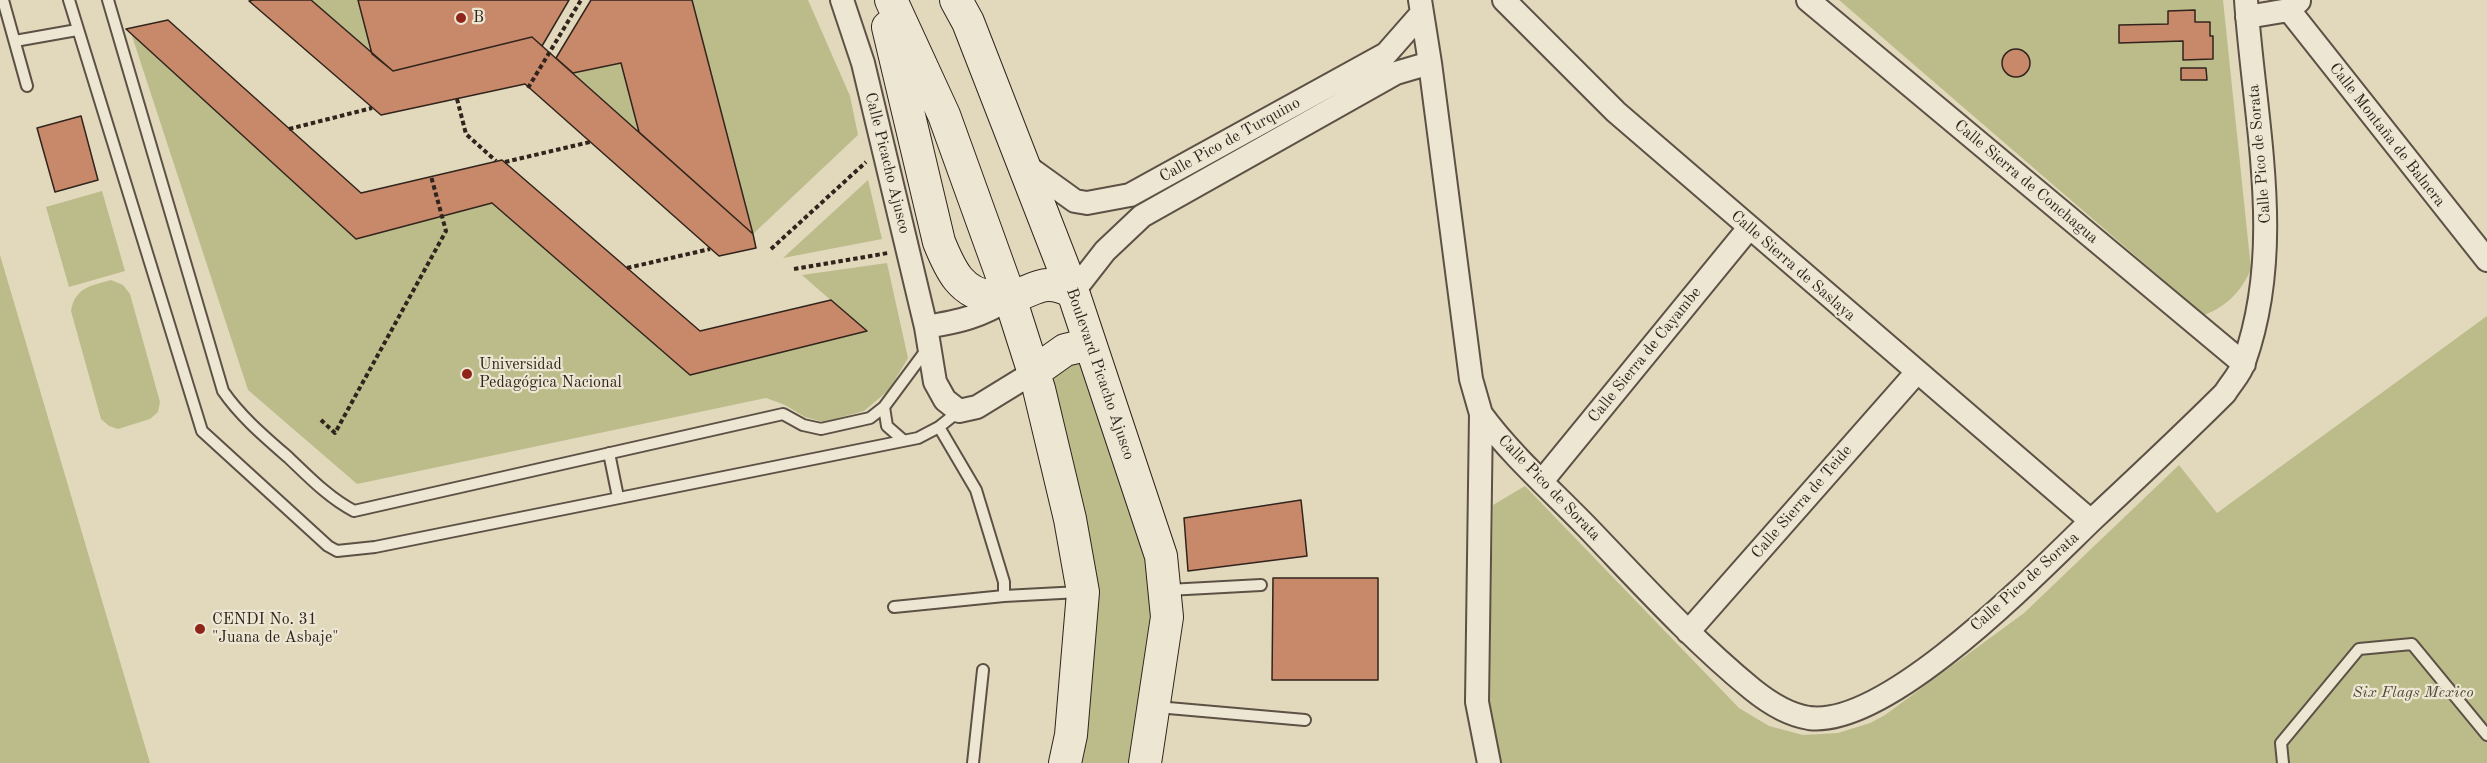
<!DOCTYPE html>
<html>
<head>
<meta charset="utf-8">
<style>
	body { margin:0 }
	canvas { display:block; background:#e2d8bc }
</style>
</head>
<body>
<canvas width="2487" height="763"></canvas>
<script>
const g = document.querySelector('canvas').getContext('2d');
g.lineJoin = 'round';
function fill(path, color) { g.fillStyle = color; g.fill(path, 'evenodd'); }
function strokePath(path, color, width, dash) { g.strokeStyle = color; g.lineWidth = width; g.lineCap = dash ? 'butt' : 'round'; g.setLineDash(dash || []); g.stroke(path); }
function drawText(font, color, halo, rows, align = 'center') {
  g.font = font + ' "Old Standard TT",serif'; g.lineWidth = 4.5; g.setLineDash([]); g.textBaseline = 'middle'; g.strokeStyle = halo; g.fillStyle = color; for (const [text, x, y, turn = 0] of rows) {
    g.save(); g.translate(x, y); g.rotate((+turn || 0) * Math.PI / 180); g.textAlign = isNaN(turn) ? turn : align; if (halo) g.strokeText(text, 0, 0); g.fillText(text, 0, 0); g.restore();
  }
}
const green = new Path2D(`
	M311,0H358L372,54Z
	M692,0H808L850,96L858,135L753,234Z
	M1839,0H2223L2251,269C2241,292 2227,306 2204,315Z
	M131,33L356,239L492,203L690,375L866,331L802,275L887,263L908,358L889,390L864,411L823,422L805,417L785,405L766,398L357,484L248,390Z
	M621,63L639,132L573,73Z
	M868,180L882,239L783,258Z
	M102,191L125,271L69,287L46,207Z
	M0,255L150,763H0Z
	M111,280L123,285L130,294L160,402L158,412L150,419L118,429L109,426L101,419L71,311C75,287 91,286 111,280Z
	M2487,316V763H1501L1489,709L1493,505L1525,486L1739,708L1769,726L1803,735L1838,733L1870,723L1885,715L2024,613L2179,465L2217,513Z
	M1093,351L1157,555L1143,763H1065L1085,590L1039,372Z`);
const building = new Path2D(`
	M253,0H311L393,71L532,37L753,234L756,248L719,256L525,84L381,115L249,1Z
	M358,0H569L542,46L532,37L393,71L372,54Z
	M591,0H692L753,234L639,132L621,63L573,73L556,58Z
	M2195,10V22H2210V36H2213V59L2183,60V41L2119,43V25L2168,24V11Z
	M168,20L361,193L502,160L700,331L831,300L867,331L690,375L492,203L356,239L126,29Z
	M2002 63a14 14 0 1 1 28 0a14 14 0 1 1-28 0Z
	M2181,68H2206L2207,80H2181Z
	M81,116L98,180L55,192L37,128Z
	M1301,500L1307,556L1188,571L1184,518Z
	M1273,578H1378V680H1272Z`);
const path = new Path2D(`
	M528,88L581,0
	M457,99L466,134L496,161
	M289,129L372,108
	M505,162L590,142
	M771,249L866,162
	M627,268L710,249
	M794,269L888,253
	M321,420L335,433L446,231L431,176`);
const service = new Path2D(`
	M3,0L27,86
	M69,0L202,431L328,546L337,551L375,547L918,438L939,427L959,411
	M108,0L223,391C241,417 265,437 289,458C309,477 329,498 354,511L783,414L803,425L821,429L870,418L884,407L927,349
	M15,41L77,30
	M884,407L887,426L903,440
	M939,427L976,490L1004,582V596
	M609,453L618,497
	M1168,590L1261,585
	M894,607L1004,596L1080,592
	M1157,707L1305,720
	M973,763L983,670
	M2283,763L2281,743L2359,649L2412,644L2487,735`);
const minor = new Path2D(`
	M842,0L863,63L926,327L935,382L945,400L959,411L977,407L1034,372
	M1420,0L1430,63L1471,379L1481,414L1477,702L1489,763
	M1504,0L1616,112L2091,521
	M1808,0L2244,364
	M2289,10L2487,260
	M2247,17L2289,10L2299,1
	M1025,165L1075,201L1087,203L1130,195L1386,54L1422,13
	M1073,292L1105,251L1142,216L1396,73L1430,63
	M926,327C961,321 980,317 1010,298
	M1481,414C1511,455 1550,489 1586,526C1640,582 1692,640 1752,689C1768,702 1789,715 1809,718C1888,728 2037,573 2092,520C2137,478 2182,436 2225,393C2231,383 2241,373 2244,362C2286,245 2254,120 2246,0
	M1542,481L1749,228
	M1688,632L1917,372`);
const secondary = new Path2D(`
	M891,0L944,115L1010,298L1039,389L1070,519L1083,592L1071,735L1065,763
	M956,0L968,22L1073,292L1161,556L1167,617L1145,763
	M888,27L939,242C950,269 961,295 994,297C1000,297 1007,299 1012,297C1039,288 1044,278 1073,292
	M1034,372L1065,350L1090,344`);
const markers = [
	[461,18,6,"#8f2418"],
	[467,374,6,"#8f2418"],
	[200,629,6,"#8f2418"]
];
const poiNames = [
	["B",473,18],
	["Universidad",479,365],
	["Pedagógica Nacional",479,383],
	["CENDI No. 31",212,620],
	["\"Juana de Asbaje\"",212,638]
];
const streetNames = [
	["Calle Montaña de Balnera",2387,135,52],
	["Calle Pico de Turquino",1230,140,-29],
	["Calle Pico de Sorata",2260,154,-95],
	["Calle Picacho Ajusco",887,163,76],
	["Calle Sierra de Conchagua",2026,182,40],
	["Calle Sierra de Saslaya",1793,266,41],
	["Calle Sierra de Cayambe",1645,355,-51],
	["Boulevard Picacho Ajusco",1100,374,71],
	["Calle Pico de Sorata",1549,488,46],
	["Calle Sierra de Teide",1802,502,-49],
	["Calle Pico de Sorata",2025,582,-42]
];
const parkNames = [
	["Six Flags Mexico",2413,693]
];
fill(green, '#bcbc8b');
fill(building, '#c8896a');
strokePath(building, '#31241d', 1.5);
strokePath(service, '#5d5145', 14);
strokePath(minor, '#5d5145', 26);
strokePath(secondary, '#31241d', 34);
strokePath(path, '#31241d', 4, [4.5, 3]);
strokePath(service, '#ece6d3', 10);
strokePath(minor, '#ece6d3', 22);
strokePath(secondary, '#ece6d3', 32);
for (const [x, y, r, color] of markers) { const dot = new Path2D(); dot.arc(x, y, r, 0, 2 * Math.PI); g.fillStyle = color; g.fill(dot); strokePath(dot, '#ece6d3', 2); }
drawText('16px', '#31241d', '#ece6d3', poiNames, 'left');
drawText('16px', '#31241d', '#ece6d3', streetNames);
drawText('italic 16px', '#544a38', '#ece6d3', parkNames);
</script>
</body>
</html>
